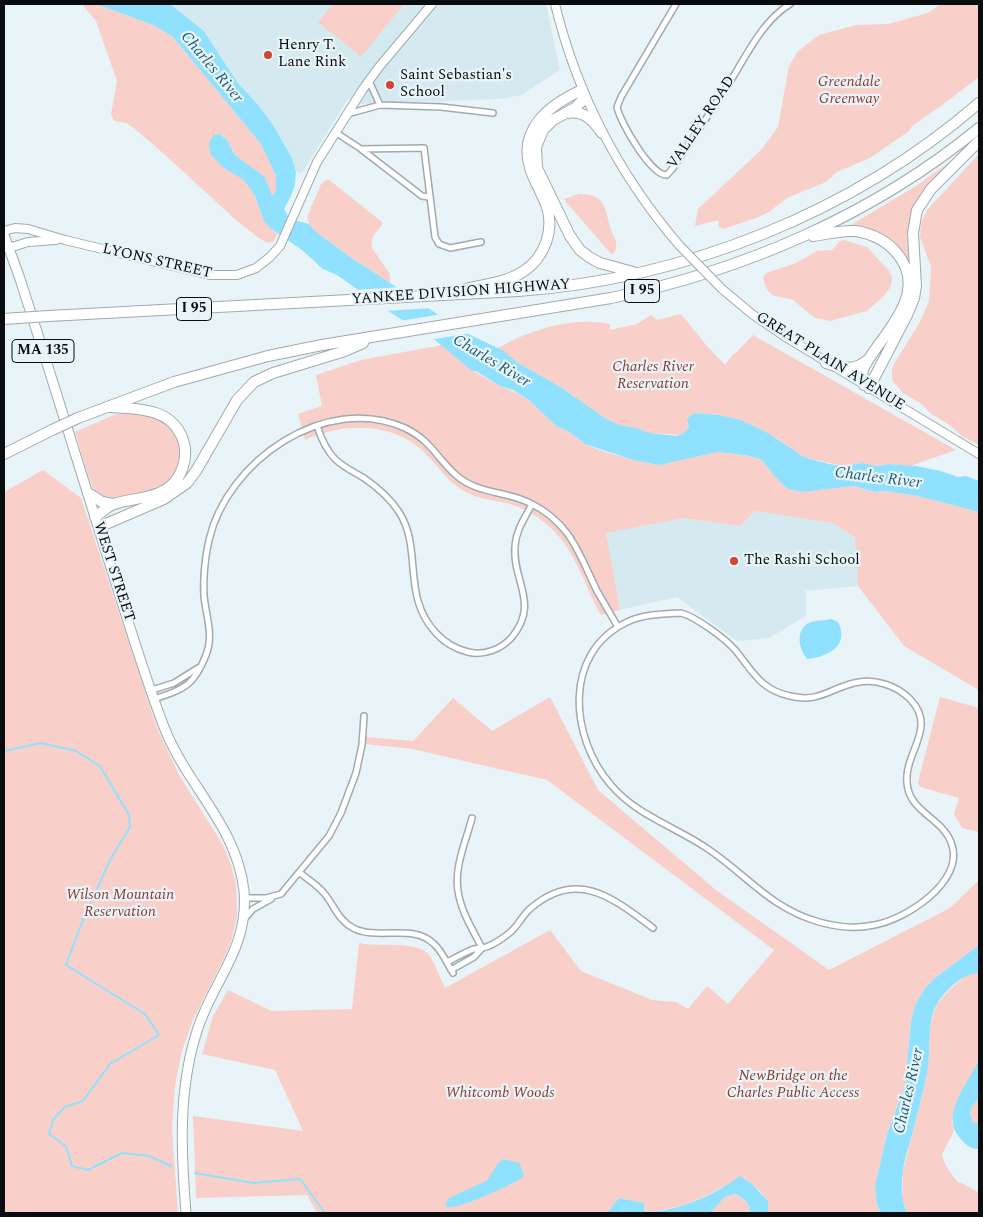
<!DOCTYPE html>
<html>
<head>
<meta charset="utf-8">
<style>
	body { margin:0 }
	#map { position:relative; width:983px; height:1217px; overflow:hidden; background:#e8f4f8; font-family:Spectral,serif }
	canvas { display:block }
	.frame { position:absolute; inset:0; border:5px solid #090d0f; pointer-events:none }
</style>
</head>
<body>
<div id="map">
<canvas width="983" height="1217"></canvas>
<div class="frame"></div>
</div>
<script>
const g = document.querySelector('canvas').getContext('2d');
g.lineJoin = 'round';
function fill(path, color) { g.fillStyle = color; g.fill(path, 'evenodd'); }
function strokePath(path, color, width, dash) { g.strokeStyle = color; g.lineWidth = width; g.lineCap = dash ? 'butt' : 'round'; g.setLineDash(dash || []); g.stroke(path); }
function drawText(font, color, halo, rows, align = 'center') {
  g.font = font + ' Spectral,serif'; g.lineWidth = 4.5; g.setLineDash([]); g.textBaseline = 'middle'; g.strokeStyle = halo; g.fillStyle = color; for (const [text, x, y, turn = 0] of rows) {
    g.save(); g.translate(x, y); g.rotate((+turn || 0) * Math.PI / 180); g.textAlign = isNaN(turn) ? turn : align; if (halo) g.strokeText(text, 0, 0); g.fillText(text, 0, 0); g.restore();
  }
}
const built = new Path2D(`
	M170,4H546L560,70L522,95L501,99L361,104L350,98L346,102L302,173L296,172L292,158L273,125L259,106L237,82L204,31Z
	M753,511L832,523L856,537L858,586L806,591V616L769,638L737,641L677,597L620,610L605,533L683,518L741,526Z`);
const green = new Path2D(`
	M82,4H96L153,25L173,37L261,144L276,176V190L272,196L265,177L235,155L227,140L221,134L224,168C231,171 239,174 245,180C259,196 260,220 277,234L274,241L268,243L260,239L237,221L164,154L135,129L126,123L114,121L111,114L117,81L96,21Z
	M333,4H404L361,57L318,22Z
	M940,4H979V77L941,106L912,126L909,131L870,158L837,172L826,182L787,198L769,212L756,218L723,229L719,227L718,220L695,226L698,209L761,150L778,127L789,66L798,51L819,35L856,25L888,24L928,13Z
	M979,154V445L962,436L951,426L930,413L922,404L903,393L892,380V369L895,362L920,322L929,301L931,267L920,237L921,223L927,210Z
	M948,163L950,165L923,193L911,272L906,262L852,227L851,225L916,186Z
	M328,179L382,222V225C376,233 370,236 372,248L390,274V283L350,257L315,231L310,226L307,217L321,184Z
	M579,194C605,194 605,207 610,227C613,237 620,242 614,253L611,254L566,202L564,199Z
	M844,240L867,247L889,271L892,277L891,286L884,296L867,311L830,321L815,318L793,300L772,295L766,288L763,277L766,273L794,264L817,251L832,250L840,241Z
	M681,314L707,346L725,365L733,354L736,353L753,335L956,450L910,466L888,464L877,466L863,463L843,466L804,457L768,433L741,420L720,415L695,413L687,422L689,428L680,435L650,433L633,427L619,425L605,418L559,386L518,363L498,348C530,330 573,316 610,324V330L637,324L651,315L657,320Z
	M442,345L472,370L500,386L519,394L529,400L556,426L568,431L585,444L599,450L633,460L659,465L718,452L750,456L762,460L776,478L788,489L802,492L854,486L875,492L886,491L918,496L979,512V690L904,646L858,586L855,537L832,523L754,511L741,526L683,518L606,533L620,610L601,615C585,587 577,555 555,532C542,518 525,508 506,503C492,500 479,499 466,492C448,483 439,467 425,453C394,422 343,422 305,440L298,414L322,406L316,375L361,360Z
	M130,412C142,413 157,415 167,422C190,438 182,475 160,488C146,497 124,497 108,500L95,493L90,481L75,432L114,415Z
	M43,470L81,498L157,728L179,775L223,845L231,865L236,885L237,915L232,939L225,956L193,1020L182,1051L175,1085L172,1130L178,1213H4V492Z
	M550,697L598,790L716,890L829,970L950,908L979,880V945L935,978L925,988L915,1005L911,1022L905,1085L887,1134L875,1186L877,1205L881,1213H768C771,1198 755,1186 744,1178C729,1182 718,1190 705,1196C687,1205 666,1211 647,1212L640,1202L619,1198L607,1213H317L307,1195L196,1198L193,1116L303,1131L275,1070L202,1054L213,1016L228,990L272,1011L352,1009L359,943C378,948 418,939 430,956C436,966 440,978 445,988L550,930L581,971L652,1000L676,1002L688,1009L707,986L728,1004L774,950L547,780L412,749L365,744L366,737L413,741L453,698L492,731Z
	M940,697L979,708V832L962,828L954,814L959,798L920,787L918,782Z
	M973,973H979V1060L952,1120L954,1131L942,1154C944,1165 951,1174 958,1182C966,1183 971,1190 979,1192V1213H907L902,1200L903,1171L924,1089L929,1057L930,1024L937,1004L949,990L964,977Z
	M979,1099V1123H973L970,1112L973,1105Z
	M735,1194C744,1198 750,1203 750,1213H710L725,1197Z`);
const water = new Path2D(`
	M96,4H170L204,31L237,82L259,106L273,125L292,158L296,172L295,185L290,198L284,209L288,216L294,220L309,224L315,231L350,257L415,299L462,331L504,351L518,363L559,386L605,418L619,425L633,427L650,433L677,436L682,434L689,428L687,420L691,415L695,413L720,415L741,420L768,433L804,457L829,464L843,466L863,463L877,466L888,464L916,466L941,471L958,477L966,476L979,481V512L918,496L886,491L875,492L854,486L802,492L788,489L776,478L762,460L750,456L718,452L659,465L633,460L585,444L568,431L556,426L529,400L513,390L500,386L476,371H472L435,340L388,311L337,275L323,269L302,250L270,228L264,221L255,196L244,180L224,168L211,155L209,146L210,141L214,135L220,134L227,140L235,155L265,177L272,196L276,190V176L261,144L173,37L153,25Z
	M831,619L838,622C850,646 828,657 807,659C798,648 795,628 811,622C817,620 825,621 831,619Z
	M979,945V973C964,973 945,990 937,1004C928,1019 930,1039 929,1056C927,1080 920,1104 914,1127C911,1142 904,1157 903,1172C901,1186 901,1200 907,1213H881L877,1205L875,1186L887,1134L905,1085L911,1022L915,1005L925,988L935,978Z
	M979,1060V1099L973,1105L970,1112L973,1123H979V1149C970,1149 966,1145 960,1138C939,1115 969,1082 979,1060Z
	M503,1159L519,1163L524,1174L521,1179C508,1186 458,1210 447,1207L445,1204L449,1198L488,1180L497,1164Z
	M740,1176L751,1183L768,1201V1213H750C750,1203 744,1198 735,1194L725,1197L710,1213H607L619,1198L644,1203V1209L647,1212C679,1211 714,1195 740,1176Z`);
const pier = new Path2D(`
	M401,287L433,308L384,311L354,290Z
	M442,314L470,333L430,340L400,321Z`);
const stream = new Path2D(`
	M4,751L41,743L76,751L100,766L129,815L130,827L110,860L83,920L66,965L145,1014L159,1035L110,1064L83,1101L65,1107L53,1120L49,1134L66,1146L72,1166L88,1170L122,1153L149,1156L171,1166
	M195,1173L253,1183L300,1179L325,1213`);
const minor = new Path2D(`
	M676,4L621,97L617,107C620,122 651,176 667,175L673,168C691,141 710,113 728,85C746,57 761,22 790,4
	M369,81L380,105
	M347,114L380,105L441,107L493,113
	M335,132L361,149L422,196L429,197
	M361,149L424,148L435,237L439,244L450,248L481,242
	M317,426C321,438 326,450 335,459C343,467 354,472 364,478C377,487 390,498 399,512C423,549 401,596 436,633C444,642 456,649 468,652C484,656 502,649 512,637C540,603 512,581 515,546C516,530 525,518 532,504
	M681,613C696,617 726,639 736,651C753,672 761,690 790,696C819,703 829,689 854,683C874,678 896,685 910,699C938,728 904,752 907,783C909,813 944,818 952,845C964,882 905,920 874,925C856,929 837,927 819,922C770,908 748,876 708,849C676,827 636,815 611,785C570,738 562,653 627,622C644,614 663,614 681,613Z
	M152,690L174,683L198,668
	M154,699C184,689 194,686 206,655C214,635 206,616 204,596C203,577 205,558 209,540C227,461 326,392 405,428C432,441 437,459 457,476C478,494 506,491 530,503C571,523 579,554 597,591C604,603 611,615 618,627
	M472,818C466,841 454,867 458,891C461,912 473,930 482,948
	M300,873C308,879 317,885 324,893C334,905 338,920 353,928C378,941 413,923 434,944C443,952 447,964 453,973
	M244,898H266L281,894L329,836L341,813L356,773L362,745L364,716
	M246,917L253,909L271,899
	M447,962C455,958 462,954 471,950C475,948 478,949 482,948C490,947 502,939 508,934C518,927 522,915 531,908C578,868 614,899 653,928
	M451,970L474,957L482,948`);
const secondary = new Path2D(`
	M555,4C577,94 619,175 679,245
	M4,231L15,228L28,229L65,240L210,275H237L256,268L270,257L280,246L317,162L363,89L379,67L432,4
	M9,248L28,242L56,240
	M722,289L752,314L784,336L979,454`);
const primary = new Path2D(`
	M4,235L19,276C49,368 77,460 106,552C125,610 142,670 164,727C187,786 237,826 244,891C249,949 213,980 197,1031C178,1090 181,1151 186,1213`);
const motorway = new Path2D(`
	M584,95L582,101L575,108L553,120L543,130L536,147L537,168L570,236L580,250L589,257L600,263L633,272
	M567,113C584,110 593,120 602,133
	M813,236C827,234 841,230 855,231C889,235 919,266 905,302C896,326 876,345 864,367L862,374L864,385
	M459,291C480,284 505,284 524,271C545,257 554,230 547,207C542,193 534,181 530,168C518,128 551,104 582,90
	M49,316L518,291C685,279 852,213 979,103
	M4,319L18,318
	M826,363C840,368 854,371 866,361
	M869,388L907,315L914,298L916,286L913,233L917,210L931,189L979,141
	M78,418L174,382L268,356L322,345L611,298C745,270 873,215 979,128
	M4,454L52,430
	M88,493L102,502L113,504
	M95,517C101,513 108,506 114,504C129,499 145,499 159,493C182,484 191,456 181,435C168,407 135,409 109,407
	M99,527L164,499L187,483L196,471L237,400L254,382L273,373L345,351L363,343`);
const secondaryBridge = new Path2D(`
	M679,245L722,289`);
const motorwayBridge = new Path2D(`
	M18,318L49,316
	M52,430L78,418`);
const markers = [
	[268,55,5,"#d14534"],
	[390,85,5,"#d14534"],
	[734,561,5,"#d14534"]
];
const shields = [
	[642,291,35],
	[194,309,35],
	[43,351,62]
];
const shieldNames = [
	["I 95",642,291],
	["I 95",194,309],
	["MA 135",43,351]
];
const poiNames = [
	["Henry T.",278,46],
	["Lane Rink",278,63],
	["Saint Sebastian's",400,76],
	["School",400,93],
	["The Rashi School",744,561]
];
const parkNames = [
	["Greendale",849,83],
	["Greenway",849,100],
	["Charles River",653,368],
	["Reservation",653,385],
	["Wilson Mountain",120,896],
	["Reservation",120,913],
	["NewBridge on the",793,1077],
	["Charles Public Access",793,1094],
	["Whitcomb Woods",500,1094]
];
const streetNames = [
	["VALLEY ROAD",702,123,-56],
	["LYONS STREET",157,262,13],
	["YANKEE DIVISION HIGHWAY",461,293,-4],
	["GREAT PLAIN AVENUE",830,362,32],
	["WEST STREET",113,572,72]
];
const waterNames = [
	["Charles River",211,68,50],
	["Charles River",491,362,31],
	["Charles River",878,479,7],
	["Charles River",910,1091,-77]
];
fill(built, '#d5eaf0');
fill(green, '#f8d0c9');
fill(water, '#90e1fe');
fill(pier, '#e8f4f8');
strokePath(stream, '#90e1fe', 2);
strokePath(minor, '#9fabaf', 8);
strokePath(secondary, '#9fabaf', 10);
strokePath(primary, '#9fabaf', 11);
strokePath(motorway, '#9fabaf', 12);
strokePath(minor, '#fff', 5);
strokePath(secondary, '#fff', 8);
strokePath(primary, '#fff', 9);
strokePath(motorway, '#fff', 10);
strokePath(secondaryBridge, '#9fabaf', 10, []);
strokePath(motorwayBridge, '#9fabaf', 12, []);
strokePath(secondaryBridge, '#fff', 8);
strokePath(motorwayBridge, '#fff', 10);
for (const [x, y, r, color] of markers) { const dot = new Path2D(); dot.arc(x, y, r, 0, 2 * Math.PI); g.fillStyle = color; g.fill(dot); strokePath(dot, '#e8f4f8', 2); }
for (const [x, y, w] of shields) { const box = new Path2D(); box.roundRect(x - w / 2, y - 11.5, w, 23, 4); g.fillStyle = '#e8f4f8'; g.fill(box); strokePath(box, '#090d0f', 1); }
drawText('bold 14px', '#090d0f', null, shieldNames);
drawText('15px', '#090d0f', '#e8f4f8', poiNames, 'left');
drawText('italic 15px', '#8e392d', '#e8f4f8', parkNames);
drawText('15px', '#090d0f', '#e8f4f8', streetNames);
drawText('italic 16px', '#1f5f73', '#e8f4f8', waterNames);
</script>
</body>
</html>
